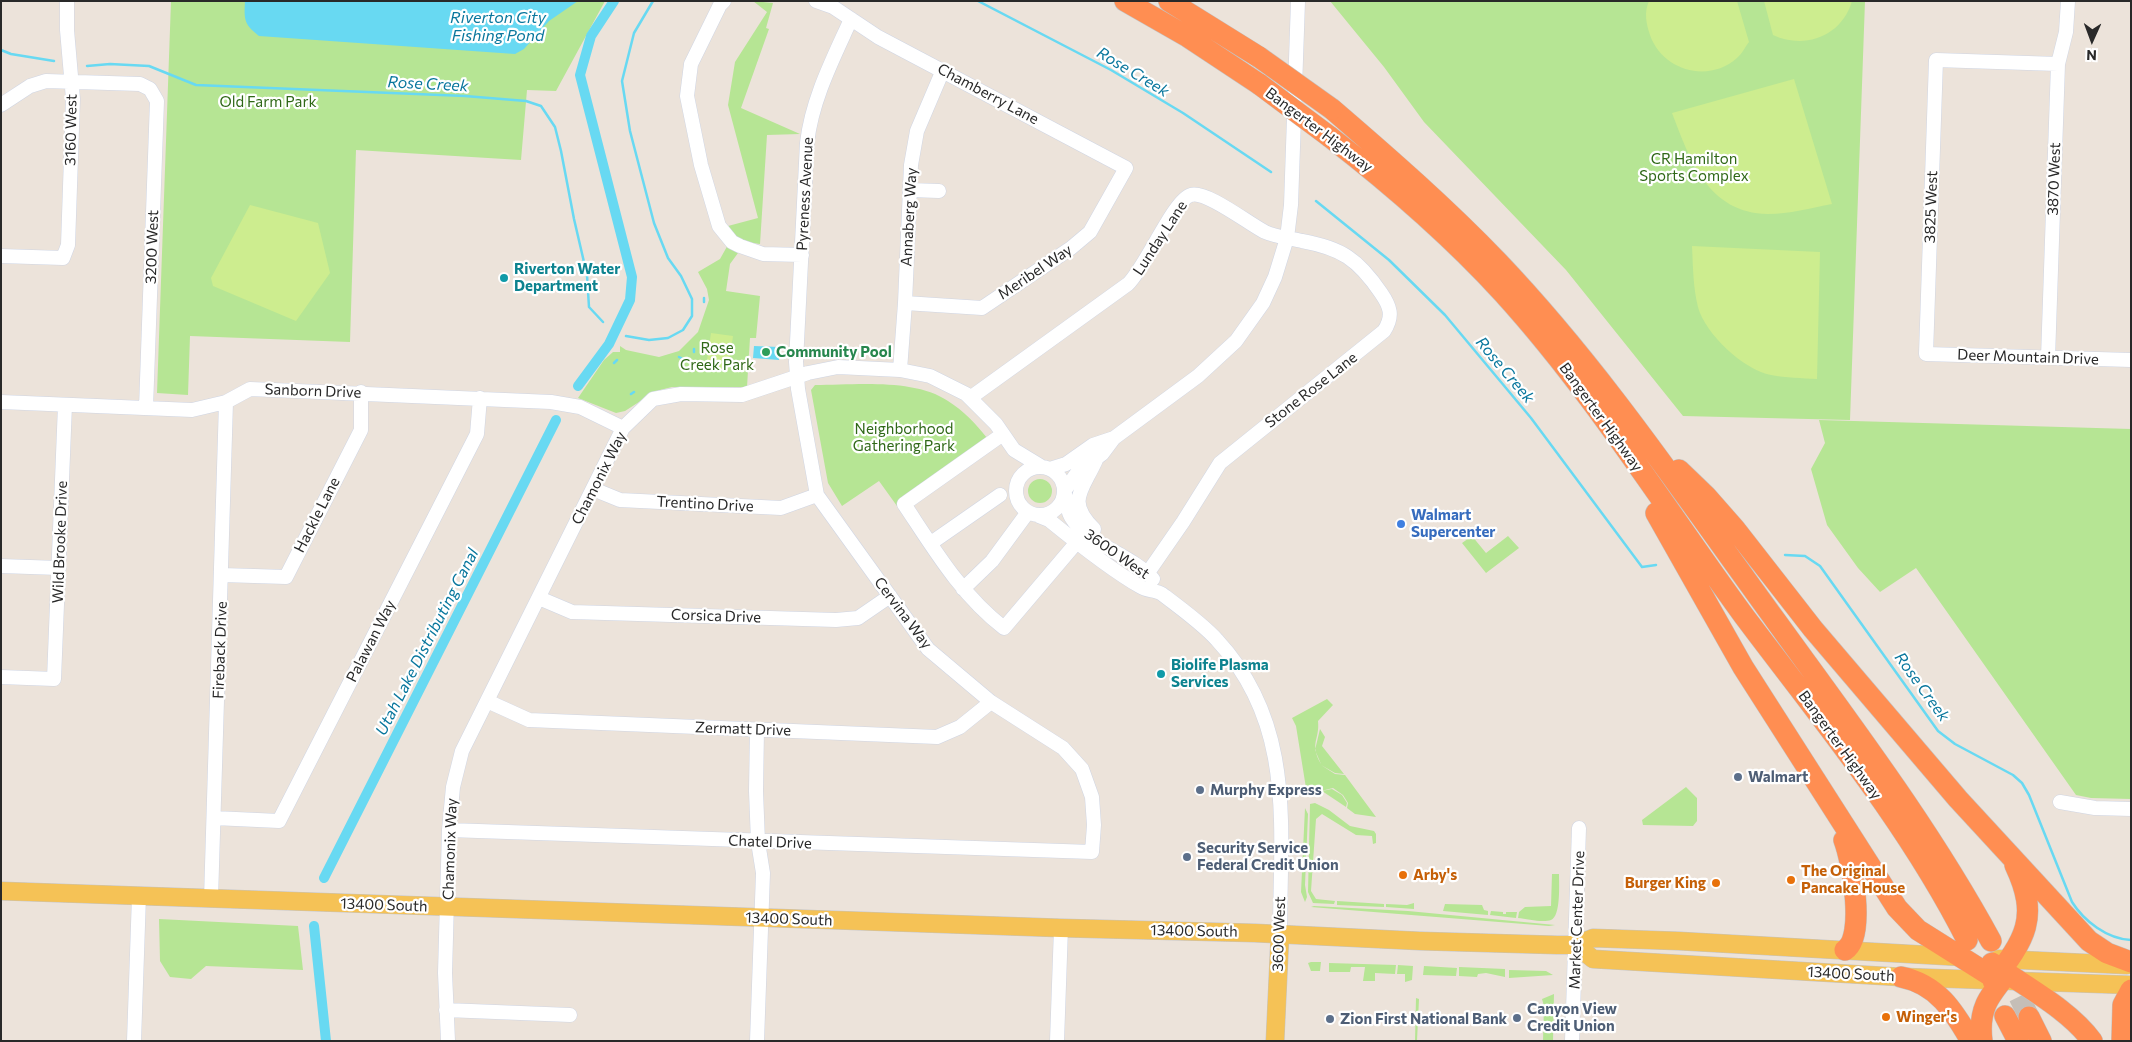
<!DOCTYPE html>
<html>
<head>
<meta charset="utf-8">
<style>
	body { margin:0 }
	#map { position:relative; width:2132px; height:1042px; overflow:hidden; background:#ece3da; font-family:Commissioner,sans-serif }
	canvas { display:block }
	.frame { position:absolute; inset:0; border:2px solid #292929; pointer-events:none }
	.north { position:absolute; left:2067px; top:15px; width:50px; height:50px; -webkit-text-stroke:4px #fff; paint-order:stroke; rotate:182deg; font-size:14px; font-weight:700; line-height:20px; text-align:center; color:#292929 }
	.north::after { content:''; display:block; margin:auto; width:18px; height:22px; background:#292929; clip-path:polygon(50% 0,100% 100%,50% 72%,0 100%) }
</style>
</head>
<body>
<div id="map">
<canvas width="2132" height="1042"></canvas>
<div class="frame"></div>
<div class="north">N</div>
</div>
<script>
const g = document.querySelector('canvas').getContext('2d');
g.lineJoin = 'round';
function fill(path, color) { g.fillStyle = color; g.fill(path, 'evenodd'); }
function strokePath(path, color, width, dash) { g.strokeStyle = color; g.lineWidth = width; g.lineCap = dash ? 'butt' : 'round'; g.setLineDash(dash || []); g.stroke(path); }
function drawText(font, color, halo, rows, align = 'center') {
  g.font = font + ' Commissioner,sans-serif'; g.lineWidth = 4.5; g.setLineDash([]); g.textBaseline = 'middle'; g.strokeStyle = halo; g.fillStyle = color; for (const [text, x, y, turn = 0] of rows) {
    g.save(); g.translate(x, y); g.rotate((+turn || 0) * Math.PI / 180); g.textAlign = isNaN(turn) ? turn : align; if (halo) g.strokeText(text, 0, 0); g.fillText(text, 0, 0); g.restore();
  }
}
const green = new Path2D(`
	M171,1H605L556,91L527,90L521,160L356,150L350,342L190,336L188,395L157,393Z
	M753,1L773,3L766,28L769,29L741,108L800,134L767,135L760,244L746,242L730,264L726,291L760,296L756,338H750L747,387H672L656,391L625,411L616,413L578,398L604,360L613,352H620V346L626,350L659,357L679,351L698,332L709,300L707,289L698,272L720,259L734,234L728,226L758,218L728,105L735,62L767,12Z
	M1330,1H1865L1850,420L1683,416L1566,270L1424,122L1384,67Z
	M815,385C855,385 914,378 948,401C964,411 976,424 987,438L897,506L879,481L842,506L828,483L811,390Z
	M1819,420L2131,429V799L2091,798L2076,795L1916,568L1880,592L1858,568L1827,525L1811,469L1825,443Z
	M1028 491a12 12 0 1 1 24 0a12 12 0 1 1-24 0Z
	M1472,536L1486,553L1508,536L1519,548L1486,573L1462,543Z
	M1327,699L1333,705L1318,721C1320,740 1309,743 1321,764L1315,750L1320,729L1325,737L1322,746L1344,774L1335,773L1321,765L1335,774L1345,775L1376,817L1355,814L1347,808L1348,803L1343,795L1333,788L1321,791L1306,788L1296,726L1292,718Z
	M1686,787L1697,798V821L1693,826L1643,825L1642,820Z
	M1332,789L1342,795L1347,803L1346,807L1322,791Z
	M1315,803L1329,810L1350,826L1374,831L1376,834V843L1373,844L1372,836L1356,835L1322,814L1316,819L1311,891L1316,899L1335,901L1334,904L1313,903L1308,892L1310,804Z
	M1305,808L1308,814L1305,885L1307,897L1305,902L1301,892Z
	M1552,874H1559C1559,884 1561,916 1551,920C1543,923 1527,919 1518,918L1519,912L1525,907L1551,906Z
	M1337,901L1384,904V907L1337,905Z
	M1414,903V909L1386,907V904L1407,905Z
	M1445,904L1482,905L1484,910L1488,911V915L1443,911Z
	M1314,906L1408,911L1555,925L1549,926L1311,907Z
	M1491,911L1503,912V914H1506V912H1517L1516,918L1490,915Z
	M159,919L298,926L303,970L206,966L191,979L170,977L160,961Z
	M1311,962H1321L1320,971H1311L1308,963Z
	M1329,963L1396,965L1395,974L1375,973V981H1363L1365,967H1351L1350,972H1329Z
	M1398,965L1413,966L1412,980L1405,982V974H1397Z
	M1424,966L1457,968L1456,976L1423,975Z
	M1459,967L1505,969V977L1486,973L1478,974L1477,977L1459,976Z
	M1509,970L1546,971L1553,975L1509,978Z
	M1554,994L1553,1041H1543L1544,1006L1542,999Z
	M1416,998L1419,999L1417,1041H1415Z`);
const pitch = new Path2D(`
	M1649,1H1737L1749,42C1745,47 1742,54 1737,58C1708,84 1662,70 1650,35C1646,23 1644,12 1649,1Z
	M1764,1H1852C1842,36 1805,50 1773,35Z
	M1794,79L1832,204C1811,208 1789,214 1768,214C1708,213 1690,160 1672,113Z
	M250,205L318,223L330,273L296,321L213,286L211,278Z
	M1692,246L1820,252L1817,379C1802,378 1786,378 1771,375C1744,370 1705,334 1698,307C1693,287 1693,266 1692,246Z
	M711,333L733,336L728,371L706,367Z`);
const water = new Path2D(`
	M245,1H578L549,21L524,49L515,54L259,36C244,24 244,20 245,1Z
	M754,346L779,347V360L753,358Z`);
const stream = new Path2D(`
	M978,1L1111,70L1183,113L1271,172
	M1,50L11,54L54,61
	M87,66L110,64L149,66L196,85L465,96L526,101L541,106L555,127L561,151L574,219L587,275L589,307L603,322
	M1316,201L1389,260L1445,315L1531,418L1642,567L1656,565
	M704,302V298
	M626,336L649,340L668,338L683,330L692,316V299L681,276L668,258L654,223L630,131L622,81L634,33L653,1
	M694,352V349
	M679,357L683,359
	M614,363L617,360
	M631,394L634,392
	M1785,555L1805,556L1820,566L1938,731L1955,744L2013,775L2022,783L2029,795L2072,902C2084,921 2107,939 2131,940`);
const canal = new Path2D(`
	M578,386L609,344L630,300L632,277L580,75L591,36L614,1
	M324,878L556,420
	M314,926L326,1041`);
const highwayTunnel = new Path2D(`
	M2005,968L2029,1017`);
const minor = new Path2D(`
	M724,1L720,5L691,64L687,96L701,165L719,226L732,242L740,246L763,254L802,255
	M816,1L833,7L878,37L1126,168L1090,232L1071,248L982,308L905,303
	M2058,64L1936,60L1926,354L2131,360
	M1,105L30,86L46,81L140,84L150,89L157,101L146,408
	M910,190L939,191
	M1,256L63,258L68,245L73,99L67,30V1
	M2048,358L2058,64L2066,32L2068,1
	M900,370L905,303L911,165L917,131L943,70
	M970,398L1128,284C1146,267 1174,199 1191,195C1206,190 1249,224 1265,232C1276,237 1290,238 1302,241C1341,248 1358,259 1381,293C1390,306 1394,316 1384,331L1220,463L1183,522L1147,574
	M1,402L192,410L226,402L250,389L551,402L580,407L623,428
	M1003,434L904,504C934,549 961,595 1004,628L1077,542
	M1016 491a24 24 0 1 1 48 0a24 24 0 1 1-48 0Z
	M1050,469L1066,464L1093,445L1114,438
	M593,489L620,500L781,508L817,495
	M1065,490L1077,473L1102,454L1114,438L1198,376L1236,341L1263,303L1275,277L1287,238L1291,205L1298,1
	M1065,494C1066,502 1067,510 1071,517C1087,544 1132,555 1153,579
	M1039,516L1049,520C1076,542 1111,570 1141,587C1147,591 1156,590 1162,594C1178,606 1204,625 1217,640C1296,725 1280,828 1280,934
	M1094,529C1066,501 1082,491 1096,460
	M931,543L1000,495
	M1,566L59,568
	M222,575L286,577L361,430V392
	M963,589L992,561L1028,512
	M539,598L572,612L836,620L858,618L890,596
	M1,677L54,679L65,405
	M487,701L529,720L937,737L960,727L991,702
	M2060,802L2095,808L2131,809
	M214,818L279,821L477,434L480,398
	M449,830L1092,852L1094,825L1092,797L1082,769L1063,748L991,702L928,649L817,495L798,389L796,362L807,143C812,99 833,59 851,19
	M211,899L226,402
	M446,1010L570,1015
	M134,1041L139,896
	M448,1041L445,973L449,830L453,787L462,751L623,428L653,399L681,394L742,395L808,373L838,367L900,370L930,376L966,394L996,424L1014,450L1042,467
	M757,1041L763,873L758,842L756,791L757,730
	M1057,1041L1061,928
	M1572,1041L1579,828`);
const major = new Path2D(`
	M1,891L1061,928L1255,933L1420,941L1557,945H1576L1593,938L1679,941L1963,957
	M1576,945L1593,959L1901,977L2131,985
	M1999,959L2127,965
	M1275,1041L1280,934`);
const highway = new Path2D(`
	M1125,1L1188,37L1259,84
	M1169,1L1259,57
	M1332,109C1389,158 1445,207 1497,261C1602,371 1687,499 1776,621C1851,725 1929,827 1991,941
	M1330,137C1392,185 1450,235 1503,293C1593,392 1665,508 1744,616C1822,720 1908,823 1967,940
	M1679,470L1706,496L1735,529L1813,629L1958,799L2089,941L2107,953L2131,962
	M1656,513L1743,667L1897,908L1918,930L1999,981
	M1844,840C1852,861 1866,937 1845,950
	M1992,963C2024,986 2069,1009 2092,1041
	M1901,977C1937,984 1954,1011 1971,1041
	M1993,981C2025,939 2040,918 2015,865
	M2005,1016L2018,1041
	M2029,1017L2041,1041
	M1982,1041C1978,1010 1988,997 2007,974
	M2122,1041L2123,1005L2131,990`);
const highwayBridge = new Path2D(`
	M1259,57L1332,109
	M1259,84L1330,137`);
const markers = [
	[504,278,5,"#0f9aa8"],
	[766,352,5,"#2e9e5b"],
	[1401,524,5,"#3f7fe0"],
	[1161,674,5,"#0f9aa8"],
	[1738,777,5,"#5c6f8a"],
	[1200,790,5,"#5c6f8a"],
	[1187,857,5,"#5c6f8a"],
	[1403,875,5,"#e8710a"],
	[1791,880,5,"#e8710a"],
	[1716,883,5,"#e8710a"],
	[1886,1017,5,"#e8710a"],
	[1517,1018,5,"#5c6f8a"],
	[1330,1019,5,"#5c6f8a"]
];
const streetNames = [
	["Chamberry Lane",988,94,28],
	["3160 West",71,130,-89],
	["Bangerter Highway",1319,130,37],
	["3870 West",2054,179,-88],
	["Pyreness Avenue",805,194,-87],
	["3825 West",1931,207,-88],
	["Annaberg Way",909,217,-87],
	["Lunday Lane",1160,238,-57],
	["3200 West",152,247,-88],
	["Meribel Way",1035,272,-34],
	["Deer Mountain Drive",2028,357,2],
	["Stone Rose Lane",1311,390,-38],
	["Sanborn Drive",313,391,2],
	["Bangerter Highway",1601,417,54],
	["Chamonix Way",599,478,-63],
	["Trentino Drive",705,504,3],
	["Hackle Lane",317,515,-63],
	["Wild Brooke Drive",60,542,-88],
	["3600 West",1117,554,35],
	["Cervina Way",903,613,53],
	["Corsica Drive",716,616,2],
	["Palawan Way",371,641,-63],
	["Fireback Drive",220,650,-88],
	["Zermatt Drive",743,729,2],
	["Bangerter Highway",1840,745,54],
	["Chatel Drive",770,842,2],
	["Chamonix Way",450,849,-88],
	["13400 South",384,905,2],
	["13400 South",789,919,2],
	["Market Center Drive",1577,920,-88],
	["13400 South",1194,931,1],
	["3600 West",1279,934,-88],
	["13400 South",1851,974,3]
];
const parkNames = [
	["Old Farm Park",268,102],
	["CR Hamilton",1694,159],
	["Sports Complex",1694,176],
	["Rose",717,348],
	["Creek Park",717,365],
	["Neighborhood",904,429],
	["Gathering Park",904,446]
];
const cultureNames = [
	["Riverton Water",514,269],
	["Department",514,286],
	["Biolife Plasma",1171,665],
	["Services",1171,682]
];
const leisureNames = [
	["Community Pool",776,352]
];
const shopNames = [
	["Walmart",1411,515],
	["Supercenter",1411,532]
];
const serviceNames = [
	["Walmart",1748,777],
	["Murphy Express",1210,790],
	["Security Service",1197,848],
	["Federal Credit Union",1197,865],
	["Canyon View",1527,1009],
	["Credit Union",1527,1026],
	["Zion First National Bank",1340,1019]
];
const foodNames = [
	["The Original",1801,871],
	["Pancake House",1801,888],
	["Arby's",1413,875],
	["Burger King",1706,883,"right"],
	["Winger's",1896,1017]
];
const waterNames = [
	["Riverton City",498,18],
	["Fishing Pond",498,36],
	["Rose Creek",1133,72,31],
	["Rose Creek",428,84,3],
	["Rose Creek",1505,370,50],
	["Utah Lake Distributing Canal",427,642,-63],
	["Rose Creek",1922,687,54]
];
fill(green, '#b6e594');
fill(pitch, '#cded8f');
fill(water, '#68d9f2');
strokePath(stream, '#68d9f2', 2.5);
strokePath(canal, '#68d9f2', 10);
strokePath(highwayTunnel, '#c5beb7', 21, [21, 11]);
strokePath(minor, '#cfd5e3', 15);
strokePath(major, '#c3c3c3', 19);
strokePath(highway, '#c3c3c3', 22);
strokePath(minor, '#fff', 14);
strokePath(major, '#f5c256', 18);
strokePath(highway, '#ff8e52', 21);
strokePath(highwayBridge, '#c3c3c3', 22, []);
strokePath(highwayBridge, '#ff8e52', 21);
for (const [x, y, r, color] of markers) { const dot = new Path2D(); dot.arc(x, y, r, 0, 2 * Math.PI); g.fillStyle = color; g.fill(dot); strokePath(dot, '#fff', 2); }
drawText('15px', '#292929', '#fff', streetNames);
drawText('15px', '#2f6817', '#fff', parkNames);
drawText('bold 15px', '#0d838f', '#fff', cultureNames, 'left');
drawText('bold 15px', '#27864d', '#fff', leisureNames, 'left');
drawText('bold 15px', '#366cbe', '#fff', shopNames, 'left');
drawText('bold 15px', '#4e5e75', '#fff', serviceNames, 'left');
drawText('bold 15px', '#c56008', '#fff', foodNames, 'left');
drawText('italic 16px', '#09779d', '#fff', waterNames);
</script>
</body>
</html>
